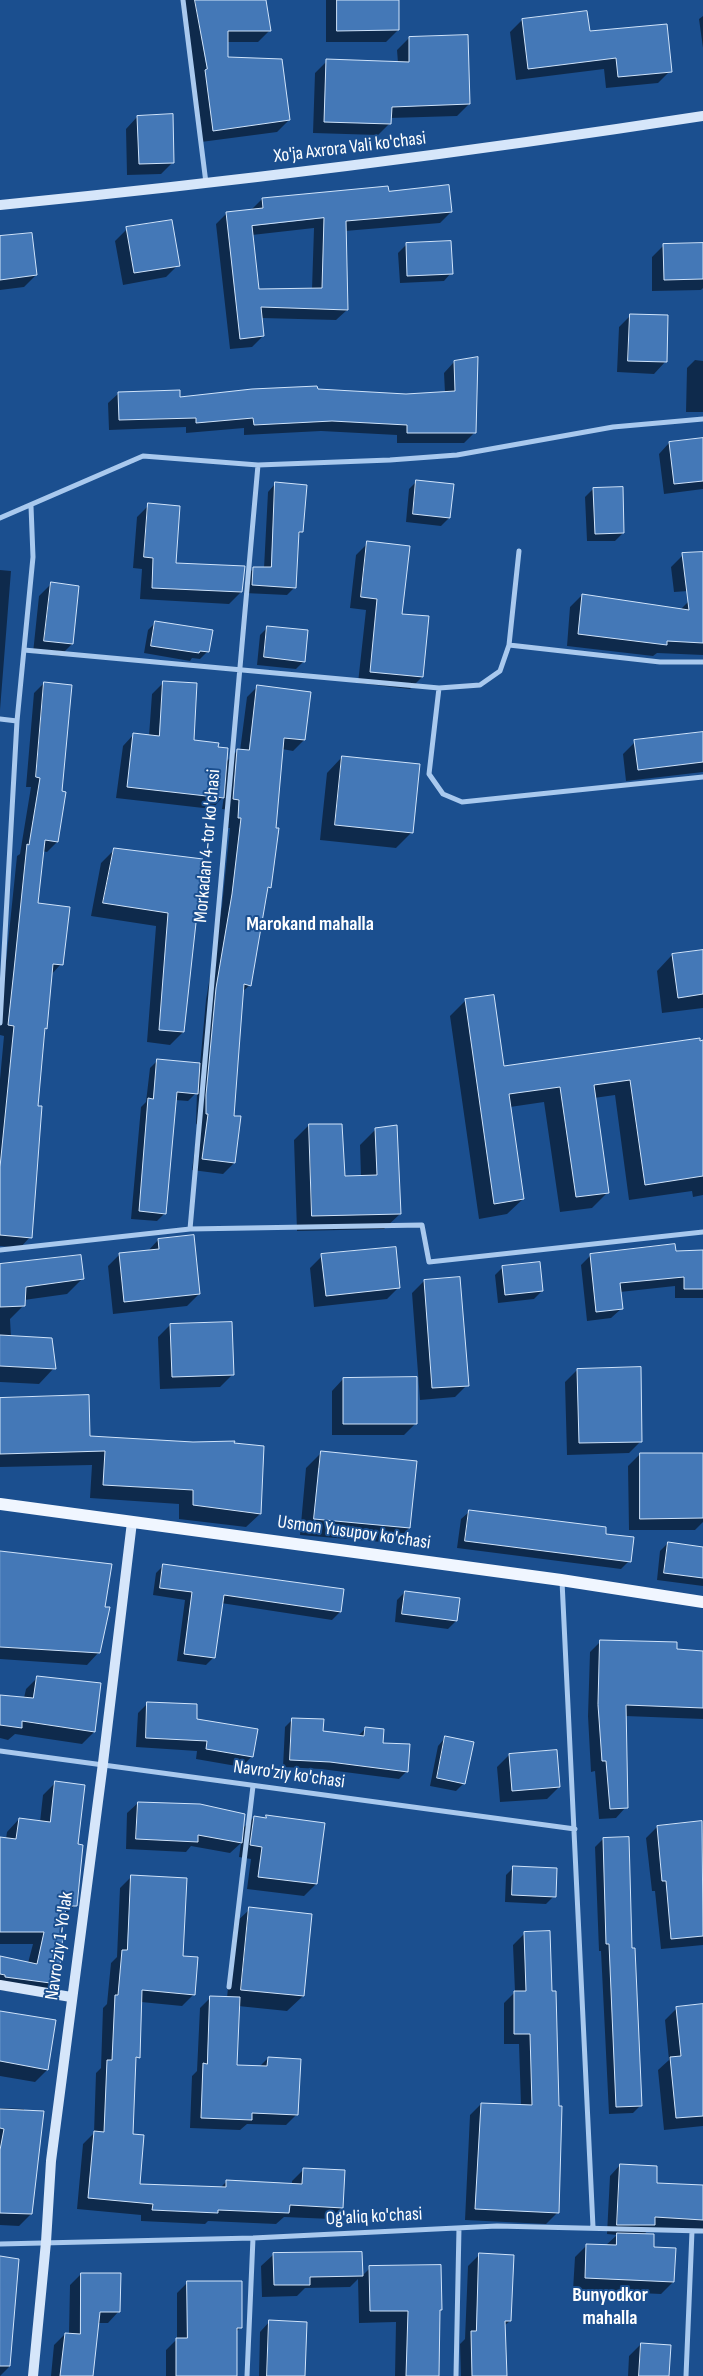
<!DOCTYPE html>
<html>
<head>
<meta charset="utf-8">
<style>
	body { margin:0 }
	canvas { display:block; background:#1b4f8f }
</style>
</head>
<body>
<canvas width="703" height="2376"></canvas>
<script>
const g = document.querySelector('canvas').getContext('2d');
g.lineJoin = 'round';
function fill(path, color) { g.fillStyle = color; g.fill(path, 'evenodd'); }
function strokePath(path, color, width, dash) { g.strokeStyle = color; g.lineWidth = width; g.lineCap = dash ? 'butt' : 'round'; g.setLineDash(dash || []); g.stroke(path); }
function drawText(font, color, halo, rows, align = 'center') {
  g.font = font + ' "Sofia Sans Condensed",sans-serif'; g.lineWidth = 4; g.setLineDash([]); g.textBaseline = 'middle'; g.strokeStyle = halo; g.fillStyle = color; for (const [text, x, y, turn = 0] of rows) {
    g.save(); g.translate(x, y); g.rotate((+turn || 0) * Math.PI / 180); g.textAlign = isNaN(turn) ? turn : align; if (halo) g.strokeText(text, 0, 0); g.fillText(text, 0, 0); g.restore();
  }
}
const shadow = new Path2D(`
	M181,0H264L270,30L258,42H226V58L289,120L277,132L201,142Z
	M326,0H398V30L386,42H326Z
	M703,16V48L699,19Z
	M522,20L589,32L670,71L658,83L606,88L604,69L516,80L510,32Z
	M409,38L469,104L457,116L390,118V123L378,135L313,133L315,73L327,61L398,63L397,50Z
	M137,117L173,162L161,174L127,175L126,129Z
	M262,199L451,212L440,223L345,231L347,310L336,320L261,318L263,336L252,347L230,349L216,224L227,213L251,210ZM314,228L312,289L258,290L252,235Z
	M127,229L178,265L166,277L123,285L115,241Z
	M0,237L36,275L24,287L0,290Z
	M703,244V288L701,290L652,291V257L664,245Z
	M406,245L451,273L444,281L400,283L398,253Z
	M631,315L665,362L654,374L617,372L619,327Z
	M695,360L703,361V412H686L687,368Z
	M454,362L475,432L464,443H397V435L321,431L244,435V428L186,433V427L109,430L108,403L119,393L179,398L316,391L406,395L445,393L444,373Z
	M703,439V489L664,494L659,454L669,443Z
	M417,481L449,518L441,526L406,522L409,489Z
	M275,484L302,531L298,536L295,587L287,595L244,593L246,576L254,568H264L268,492Z
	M593,489L623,533L615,541H587L585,497Z
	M149,505L175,564L241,592L229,604L140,599L142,569L133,568L137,517Z
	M368,543L422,677L410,689L358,683L366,610L350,608L356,555Z
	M703,554V590L674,592L671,567L683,555Z
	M0,570L11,571L0,710Z
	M51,584L78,587L72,644L60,656L33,653L39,596Z
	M582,595L680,610L688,602H703V655L657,653L653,656L567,646L570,607Z
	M156,622L208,651L200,659L192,658L190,661L144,653L148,630Z
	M268,627L304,661L296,669L257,665L260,635Z
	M44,683L61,792L57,842L47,852L42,851L37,904L61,964L51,975L37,1107L30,1237L20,1248L0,1246V1079L4,1036L0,1035V1020L17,856L20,854L31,787H26L34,693Z
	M163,683L192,741L217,748L226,762L238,750L240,751L247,697L258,686L304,740L293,751L282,749L270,887L266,891L250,985L242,992L232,1117L234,1163L223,1174L192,1170L198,1125L196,1124L197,1092L188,1101L175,1100L165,1213L157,1221L131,1219L141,1107L146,1102L150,1068L158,1060L200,1065L206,1000L222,906L230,828H228L229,810L222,809L224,796L212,809L116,798L123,746L134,734L149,736L152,694Z
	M703,733V772L626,781L623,754L635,742Z
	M342,757L412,832L396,848L320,840L327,773Z
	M114,850L202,860L183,1032L170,1045L147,1042L156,926L91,916L101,863Z
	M703,951V1008L662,1013L657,971L672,955Z
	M466,1000L503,1067L703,1041V1195L693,1197L692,1191L629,1200L615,1095L594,1098L608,1192L592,1208L560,1212L544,1102L510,1107L523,1199L507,1214L479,1219L450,1016Z
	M309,1125L343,1177L361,1176L360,1145L376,1129L400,1214L384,1229L297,1231L294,1140Z
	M158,1240L199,1294L187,1306L113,1314L108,1266L120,1254L147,1252Z
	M703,1251V1298H675V1286L620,1292L621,1309L611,1318L587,1321L581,1265L591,1255Z
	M322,1256L399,1287L387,1299L314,1307L310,1268Z
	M0,1265L82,1279L67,1294L24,1300V1305L10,1319L11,1337L54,1368L39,1384L0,1382Z
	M503,1267L542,1291L534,1299L498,1303L495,1275Z
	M424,1281L467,1385L455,1397L420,1400L412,1293Z
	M170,1325L232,1375L220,1387L160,1389L158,1337Z
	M577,1370L641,1441L629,1453L567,1455L565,1382Z
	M343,1379L416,1423L404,1435H332V1391Z
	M0,1399L89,1437L260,1514L246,1527L179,1519V1504L90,1498L92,1465L0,1467Z
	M321,1453L409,1528L394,1543L300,1535L306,1468ZM318,1468H320L315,1526H313Z
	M640,1454H703V1522L695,1530H629L628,1466Z
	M469,1512L605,1535L629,1561L621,1569L457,1548L461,1519Z
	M668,1543L703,1548V1586L657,1580L660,1551Z
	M0,1552L99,1652L87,1665L0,1659Z
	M164,1565L340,1612L332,1620L221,1603L214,1657L206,1665L177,1661L185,1600L153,1595L156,1573Z
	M405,1592L456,1621L448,1629L395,1622L397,1600Z
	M601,1641L703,1652V1719L625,1716L626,1807L616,1818L599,1819L595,1771L591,1772L588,1716L590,1652Z
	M38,1677L94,1732L82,1744L15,1734L8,1740L0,1738V1696L24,1698L26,1689Z
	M148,1703L252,1756L242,1767L196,1759L197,1751L136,1747L138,1713Z
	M293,1719L322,1732L357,1737L366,1728L407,1771L399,1779L321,1769L283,1767L285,1727Z
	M445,1738L464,1783L456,1791L430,1786L438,1746Z
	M509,1755L559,1787L547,1799L500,1802L497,1767Z
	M55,1783L76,1846L75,1905L64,1917L57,1984L44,1996L0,1990V1957L28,1963L33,1944H0V1838L6,1839L7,1832L19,1819L40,1822L43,1795Z
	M138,1803L242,1829L254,1817L264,1819L267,1816L316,1884L304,1896L247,1889L251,1859L239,1857L241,1843L230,1853L191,1846L186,1852L126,1849L127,1813Z
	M700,1823L703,1848V1945L661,1949L655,1891H652L646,1838L657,1827Z
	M603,1839L641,2105L633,2113L609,2114L601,1951H599L595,1847Z
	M514,1867L554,1896L546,1904L505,1902L506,1875Z
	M131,1877L182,1957L194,1994L182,2006L141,2002L138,2057L134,2061L131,2135L139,2185L220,2188L226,2182L292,2184V2181L304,2169L342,2207L331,2219L284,2217L276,2224L208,2221L205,2224L141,2221V2215L77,2209L83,2144L94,2133L96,2073L101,2068L103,2008L107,2004L111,1963L117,1957L120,1888Z
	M250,1909L303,1996L287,2011L238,2006L236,2066L259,2067L268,2058L297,2114L286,2125L247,2124L240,2130L190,2128L192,2076L197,2071L200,2008L211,1997L227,1998L234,1924Z
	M524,1934L557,2213L546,2224L465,2220L470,2115L481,2104L521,2106L519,2044H504V2003L515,1992L513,1945Z
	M703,2006V2126L664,2130L658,2070L669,2060L665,2020L677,2008Z
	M0,2012L47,2070L35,2082L0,2076Z
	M0,2108L24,2109L31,2214L19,2226L0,2225Z
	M620,2165L655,2184L703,2186V2230L651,2228L643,2235L673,2282L661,2294L573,2290L575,2257L587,2245L605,2246L617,2235L607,2234L610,2176Z
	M480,2254L510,2321L504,2326L505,2376H461L460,2344L465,2339L468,2266Z
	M273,2255L362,2276L370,2268L441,2309L439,2311L438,2376H395L396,2322L359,2323L358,2279L350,2287L305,2288L297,2296L262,2297L261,2266Z
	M0,2257L18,2260L9,2367L0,2376Z
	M81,2274L119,2311L108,2323H98L92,2376H51L54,2345L65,2334H69L70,2285Z
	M188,2282L241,2327L235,2333L236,2376H166V2350L177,2339V2293Z
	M270,2321L303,2376H259L260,2332Z
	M641,2344L668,2376H628L629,2356Z`);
const building = new Path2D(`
	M195,0H266L271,31H228V57L282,59L290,120L213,131L205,70L207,69Z
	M337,0H399V30L337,31Z
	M587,11L590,31L667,24L672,72L618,77L616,58L528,69L522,19Z
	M468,35L470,104L392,107L391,124L324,122L326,59L409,62V37Z
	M173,114L174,163L139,164L137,116Z
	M449,185L452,212L346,221L348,310L261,307L264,336L240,339L226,212L263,208L262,198L388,186L389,191ZM324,218L322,288L259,289L252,226Z
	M172,220L180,266L134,273L126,227Z
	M32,233L37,275L0,280V236Z
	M451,241L453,274L407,276L406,243Z
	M703,243V279L664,280L663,244Z
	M630,314L668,315L667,362L628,361Z
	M478,357L476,433H407V425L332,421L254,425L253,418L196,423V418L119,420L118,392L180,390V397L252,389L317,386L318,389L406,394L455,391L454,361Z
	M703,438V481L674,484L669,442Z
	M416,480L454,484L450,518L413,514Z
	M275,482L307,485L303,532H299L296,588L252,585L253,567H271Z
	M623,487L624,533L595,534L593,488Z
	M148,503L180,506L176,563L245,566L242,592L152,588L153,558L144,557Z
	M367,541L410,546L402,614L429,616L423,677L370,672L377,599L361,597Z
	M703,552V643L667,641V645L578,634L582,594L689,610L682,553Z
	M51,582L79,586L73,644L44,641Z
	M155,621L213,630L209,652L200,651L199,653L151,646Z
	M267,626L308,630L305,662L264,657Z
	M163,681L197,683L194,740L219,743L218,747L228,748L224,798L127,787L133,733L159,736Z
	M44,682L72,685L62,791L66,792L58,842L45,840L38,903L70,907L63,965L53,964L47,1029L45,1028L38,1106H42L32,1238L0,1235V1167L14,1026L8,1025L14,970L27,844L29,845L40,778L36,777Z
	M257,685L311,692L305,740L284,738L276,828H279L271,888L268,887L251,986L244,984L234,1116H241L235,1163L202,1159L208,1114H206V1095L216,988L232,894L241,818H238L239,800L233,799L237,749L249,750Z
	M703,732V762L638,770L634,740Z
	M342,756L420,764L413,833L335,825Z
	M114,848L203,859L184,1032L159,1030L168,913L103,903Z
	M703,950V994L678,998L672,954Z
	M494,995L504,1066L700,1038V1041L703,1040V1176L645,1185L630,1080L594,1085L609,1193L576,1197L560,1087L509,1094L524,1199L494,1204L465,999Z
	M157,1059L200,1063L198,1094L177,1092L166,1214L139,1211L148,1098L153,1099Z
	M309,1124H342L345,1176L377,1175L375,1128L397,1125L401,1214L312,1216Z
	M194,1235L200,1294L124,1302L119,1253L159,1249L158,1239Z
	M675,1244L676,1251L703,1250V1289H684V1277L620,1283L623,1309L596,1312L590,1254Z
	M396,1247L400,1288L326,1296L321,1254Z
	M81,1255L84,1279L26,1287L25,1306L0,1307V1264Z
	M540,1262L543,1291L505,1295L502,1266Z
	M460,1277L469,1386L432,1388L424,1280Z
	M232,1322L234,1375L172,1377L170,1324Z
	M0,1335L52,1338L56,1369L0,1366Z
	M641,1367L642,1442L579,1443L577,1369Z
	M417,1377V1424H343V1378Z
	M89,1395L90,1436L193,1442L235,1441L234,1443L264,1446L261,1514L193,1505V1490L103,1485L105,1451L0,1454V1398Z
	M321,1451L417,1461L410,1528L314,1519Z
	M640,1453H703V1518L640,1519Z
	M469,1510L606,1527V1534L634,1537L631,1562L465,1541Z
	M668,1542L703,1547V1578L664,1573Z
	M0,1551L112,1564L105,1607H110L100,1653L0,1647Z
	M163,1564L344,1589L341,1612L224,1595L215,1658L184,1654L192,1592L160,1588Z
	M405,1591L460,1598L457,1621L402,1614Z
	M600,1640L677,1642V1649L703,1651V1708L626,1705L628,1808L610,1809L606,1761H602L598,1705Z
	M37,1676L101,1683L95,1732L22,1721V1728L0,1725V1695L33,1698Z
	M147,1702L197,1704V1719L258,1729L253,1757L206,1749L207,1741L146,1738Z
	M292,1718L324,1719L323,1731L364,1736L365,1727L384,1729L383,1743L410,1744L408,1772L330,1762L290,1760Z
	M445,1736L474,1742L465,1784L437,1778Z
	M557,1750L560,1787L512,1791L509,1754Z
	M55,1781L85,1785L78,1844L83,1845L77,1906H66L58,1984L5,1977V1975L0,1974V1956L37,1964L44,1932H0V1837L16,1839L19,1818L50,1822Z
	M138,1802L200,1804L245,1814L242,1843L198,1835V1842L136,1839Z
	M266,1815L325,1823L317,1884L258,1877L262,1847L250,1845L254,1816L266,1818Z
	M702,1821L703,1936L671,1939L666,1881H662L657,1826Z
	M629,1837L632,1948H635L642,2106L616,2107L609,1944H606L603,1838Z
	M513,1866L557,1868L556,1897L512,1895Z
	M131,1875L187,1878L183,1956L198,1957L195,1995L142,1990L140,2058L136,2057L133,2134L144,2135L140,2184L226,2187V2180L302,2184L303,2168L345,2170L343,2208L290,2205L289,2213L218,2210V2213L152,2210L153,2204L88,2198L94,2131L104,2132L107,2060H112L115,1995H118L122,1950H127Z
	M249,1907L312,1914L304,1996L241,1990Z
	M550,1931L552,1991H556L559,2106H562L559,2213L475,2209L481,2103L532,2105L530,2034H514V1991H526L524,1932Z
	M210,1996L240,1997L237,2065L267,2066L268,2057L301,2059L298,2115L252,2113V2120L201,2118L203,2063L207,2064Z
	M703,2004V2116L676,2118L670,2057L681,2056L676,2007Z
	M0,2011L56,2020L48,2070L0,2061Z
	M0,2109L44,2111L32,2214L0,2213V2150L4,2129L0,2128Z
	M620,2164L657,2166V2183L703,2185V2220L655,2217V2225H617Z
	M617,2233L654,2234V2247L676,2248L674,2282L585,2278L586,2244L616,2245Z
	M362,2252L363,2276L310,2277V2285H274L273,2253Z
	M479,2253L514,2255L511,2321H505L507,2376H472L471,2331H476Z
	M0,2256L19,2259L10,2366H0Z
	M441,2265L442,2310H440L439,2376H406L408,2311H370L369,2266Z
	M81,2273H121L120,2312H100L93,2376H60L65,2333L80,2334Z
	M187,2281H242V2328H237V2376H176V2338H187Z
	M269,2320L307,2322L305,2376H267Z
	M641,2343L671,2345L669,2376H639Z`);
const street = new Path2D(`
	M183,0L206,183
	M0,518L143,456L258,465L390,460L457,455L613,427L703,419
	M509,645L660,662H703
	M24,650L439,688L429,774L443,794L462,802L703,777
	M439,688L480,685L500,671L509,645L519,551
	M0,719L17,721
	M0,1023L17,721L33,557L31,506
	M190,1229L258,465
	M0,1250L190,1229L422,1225L429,1262L703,1232
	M562,1581L593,2227
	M0,1751L575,1829
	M229,1987L253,1786
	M0,2244L253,2238L497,2226L703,2231
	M247,2376L253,2238
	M456,2376L459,2228
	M686,2376L692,2231`);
const secondary = new Path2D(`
	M0,205C235,182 470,152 703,116
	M0,1985L71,1997
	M33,2376L46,2242L51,2161L103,1763L132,1522`);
const primary = new Path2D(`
	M0,1504L561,1580L703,1602`);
const streetNames = [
	["Xo'ja Axrora Vali ko'chasi",350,148,-7],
	["Morkadan 4-tor ko'chasi",208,846,-85],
	["Usmon Yusupov ko'chasi",354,1533,8],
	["Navro'ziy ko'chasi",289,1775,8],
	["Navro'ziy 1-Yo'lak",60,1946,-82],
	["Og'aliq ko'chasi",374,2217,-3]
];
const neighbourhoodNames = [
	["Marokand mahalla",310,925],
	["Bunyodkor",610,2296],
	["mahalla",610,2319]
];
fill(shadow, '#0007');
fill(building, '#4478b7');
strokePath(building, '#cfe3fa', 1);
strokePath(street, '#a9c9ee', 5);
strokePath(secondary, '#d6e6fa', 10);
strokePath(primary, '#f0f6ff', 12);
drawText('19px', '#fff', '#1b4f8f', streetNames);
drawText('bold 20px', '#fff', '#1b4f8f', neighbourhoodNames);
</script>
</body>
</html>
